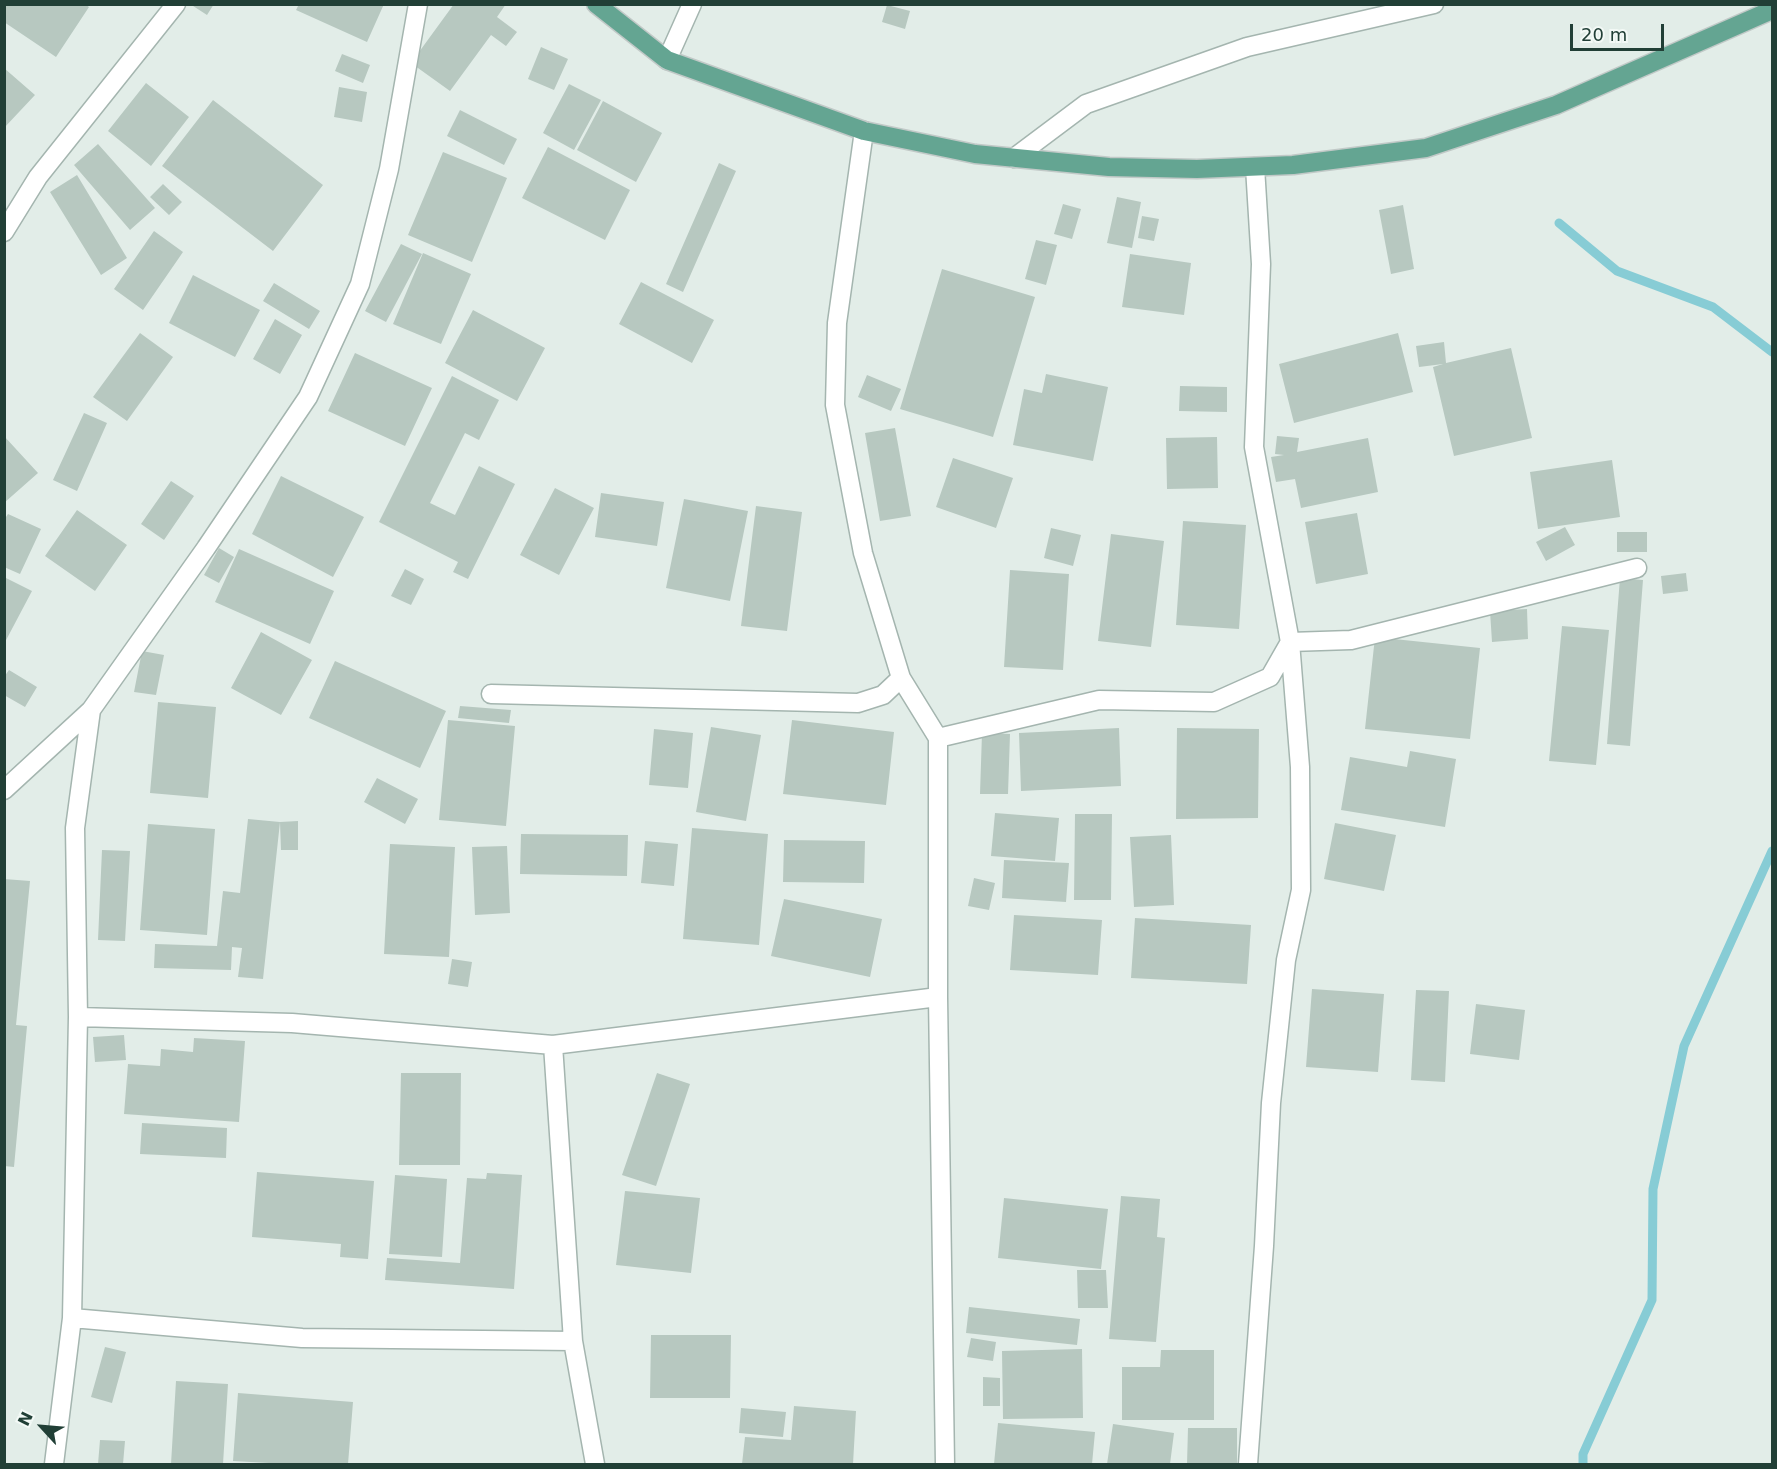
<!DOCTYPE html>
<html>
<head>
<meta charset="utf-8">
<style>
	body { margin:0 }
	#map { position:relative; width:1777px; height:1469px; overflow:hidden; background:#e2ede8; font-family:"DejaVu Sans",sans-serif }
	canvas { display:block }
	.frame { position:absolute; inset:0; border:6px solid #213f36; pointer-events:none }
	.north { position:absolute; left:12px; top:1397px; width:60px; height:60px; -webkit-text-stroke:4px #f3f9f6; paint-order:stroke; rotate:296deg; font-size:16px; font-weight:700; line-height:24px; text-align:center; color:#213f36 }
	.north::after { content:''; display:block; margin:auto; width:21px; height:27px; background:#213f36; clip-path:polygon(50% 0,100% 100%,50% 72%,0 100%) }
	.scale { position:absolute; left:1570px; top:24px; width:94px; height:27px; box-sizing:border-box; border:3px solid #213f36; border-top:0; padding-left:8px; font-size:18px; line-height:21px; white-space:nowrap; color:#213f36; -webkit-text-stroke:4px #f3f9f6; paint-order:stroke }
</style>
</head>
<body>
<div id="map">
<canvas width="1777" height="1469"></canvas>
<div class="frame"></div>
<div class="north">N</div>
<div class="scale">20 m</div>
</div>
<script>
const g = document.querySelector('canvas').getContext('2d');
g.lineJoin = 'round';
function strokePath(path, color, width, dash) { g.strokeStyle = color; g.lineWidth = width; g.lineCap = dash ? 'butt' : 'round'; g.setLineDash(dash || []); g.stroke(path); }
function fill(path, color) { g.fillStyle = color; g.fill(path, 'evenodd'); }
const stream = new Path2D(`
	M1559,223L1617,271L1713,307L1772,352
	M1583,1464V1454L1652,1300L1653,1189L1684,1046L1772,851`);
const building = new Path2D(`
	M4,4H85L89,7L56,57L4,22Z
	M190,4H214L207,15Z
	M299,4H384L367,42L296,10Z
	M454,4H506L497,17L517,32L506,46L491,35L450,91L411,63Z
	M887,5L910,11L905,29L882,22Z
	M541,47L568,59L554,90L528,79Z
	M342,54L370,65L363,83L335,71Z
	M4,68L35,95L4,128Z
	M146,83L189,117L151,166L108,131Z
	M569,84L601,100L574,150L543,133Z
	M339,87L367,92L362,122L334,117Z
	M213,100L323,185L273,251L162,166Z
	M603,101L662,133L636,182L577,150Z
	M460,110L517,139L504,165L447,136Z
	M98,144L155,208L130,230L74,165Z
	M548,147L630,190L605,240L522,198Z
	M443,152L507,178L472,262L408,235Z
	M719,163L736,171L683,292L666,284Z
	M77,175L127,258L101,275L50,192Z
	M163,184L182,202L169,215L150,197Z
	M1117,197L1141,202L1132,248L1107,243Z
	M1063,204L1081,209L1072,239L1054,234Z
	M1403,205L1414,269L1391,274L1379,210Z
	M1142,216L1159,219L1154,241L1138,238Z
	M154,231L183,252L143,310L114,289Z
	M1036,240L1057,245L1046,285L1025,279Z
	M401,244L422,254L386,322L365,311Z
	M423,253L471,274L441,344L393,324Z
	M1130,254L1191,263L1184,315L1122,307Z
	M942,269L1035,297L993,437L900,409Z
	M193,275L260,310L235,357L169,323Z
	M641,282L714,320L692,363L619,324Z
	M274,283L320,311L309,329L263,301Z
	M473,310L545,348L517,401L445,363Z
	M275,319L302,335L280,374L253,359Z
	M140,333L173,357L127,421L93,397Z
	M1398,333L1413,392L1294,423L1279,364Z
	M1444,342L1446,363L1511,348L1532,438L1454,456L1433,367L1443,364L1419,367L1416,346Z
	M355,353L432,388L405,446L328,411Z
	M1046,374L1108,387L1093,461L1013,445L1024,389L1042,393Z
	M867,375L901,389L891,411L858,397Z
	M452,376L499,400L479,440L465,433L430,503L455,515L479,466L515,484L468,579L453,572L458,562L379,522Z
	M1180,386L1227,387V412L1179,411Z
	M84,413L107,423L77,491L53,480Z
	M895,428L911,516L880,521L865,433Z
	M4,436L38,473L4,503Z
	M1277,436L1299,438L1297,452L1368,438L1378,492L1301,508L1295,479L1276,482L1271,457L1284,455L1275,454Z
	M1217,437L1218,488L1167,489L1166,438Z
	M953,458L1013,478L996,528L936,507Z
	M1612,460L1620,517L1538,529L1530,472Z
	M281,476L364,517L333,577L252,534Z
	M171,481L194,496L164,540L141,524Z
	M555,488L594,508L559,575L520,555Z
	M601,493L664,502L657,546L595,537Z
	M684,499L748,511L730,601L666,588Z
	M756,506L802,512L787,631L741,626Z
	M77,510L127,545L95,591L45,556Z
	M1357,513L1368,574L1316,584L1305,522Z
	M8,514L41,529L20,574L4,567V520Z
	M1183,521L1246,525L1239,629L1176,625Z
	M1565,527L1575,545L1546,561L1536,542Z
	M1051,528L1081,535L1073,566L1044,558Z
	M1617,532H1647V552H1617Z
	M1111,534L1164,541L1151,647L1098,641Z
	M219,548L234,557L219,583L204,575Z
	M239,549L334,591L310,644L215,602Z
	M405,569L424,579L411,605L391,596Z
	M1010,570L1069,574L1063,670L1004,667Z
	M1686,573L1688,591L1663,594L1661,576Z
	M4,577L32,591L4,644Z
	M1620,578L1643,580L1630,746L1607,744Z
	M1527,609L1528,639L1492,642L1490,611Z
	M1562,626L1609,630L1596,765L1549,761Z
	M261,632L312,660L281,715L231,688Z
	M1375,637L1480,648L1470,739L1365,729Z
	M142,651L164,655L156,695L134,692Z
	M335,661L446,711L420,768L309,718Z
	M9,670L37,687L25,707L4,695V677Z
	M158,702L216,707L208,798L150,793Z
	M460,706L511,710L509,723L458,718Z
	M448,720L515,726L506,826L439,820Z
	M792,720L894,732L886,805L783,794Z
	M711,727L761,735L746,821L696,812Z
	M1119,728L1121,786L1021,791L1019,733Z
	M1177,728L1259,729L1258,818L1176,819Z
	M654,729L693,733L688,788L649,785Z
	M982,733L1010,734L1008,794H980Z
	M1410,751L1456,759L1445,827L1341,810L1350,757L1407,767Z
	M377,778L418,799L405,824L364,802Z
	M995,813L1059,818L1055,861L991,856Z
	M1075,814H1112L1111,900H1074Z
	M248,819L280,822L298,821V850H281L280,822L263,979L238,977L242,948L232,947L231,970L154,968L155,944L217,946L223,891L240,893Z
	M1335,823L1396,835L1384,891L1324,879Z
	M148,824L215,829L207,935L140,930Z
	M692,828L768,834L759,945L683,939Z
	M521,834L628,835L627,876L520,874Z
	M1171,835L1174,905L1134,907L1130,837Z
	M784,840L865,841L864,883L783,882Z
	M645,841L678,844L674,886L641,883Z
	M390,844L455,847L449,957L384,954Z
	M507,846L510,913L475,915L472,847Z
	M102,850L130,851L125,941L98,940Z
	M1004,860L1069,863L1066,902L1002,898Z
	M974,878L995,883L989,910L968,906Z
	M4,879L30,881L16,1025L27,1026L14,1167L4,1166Z
	M784,899L882,919L870,977L771,956Z
	M1014,915L1102,920L1098,975L1010,970Z
	M1135,918L1251,925L1247,984L1131,978Z
	M452,959L472,962L468,987L448,984Z
	M1312,989L1384,994L1378,1072L1306,1067Z
	M1416,990L1449,991L1445,1082L1411,1080Z
	M1476,1004L1525,1010L1519,1060L1470,1054Z
	M124,1035L126,1060L95,1062L93,1037Z
	M194,1038L245,1041L239,1122L124,1114L128,1064L160,1066L161,1049L193,1052Z
	M401,1073H461L460,1165H399Z
	M657,1073L690,1084L656,1186L622,1175Z
	M142,1123L227,1128L226,1158L140,1154Z
	M257,1172L374,1181L368,1259L340,1257L341,1244L252,1237Z
	M487,1173L522,1175L514,1289L385,1280L387,1258L460,1263L467,1178L486,1179Z
	M395,1175L447,1179L442,1257L389,1254Z
	M625,1191L700,1198L691,1273L616,1265Z
	M1121,1196L1160,1199L1157,1237L1165,1238L1156,1342L1109,1339Z
	M1004,1198L1108,1209L1101,1269L998,1258Z
	M1077,1270H1106L1108,1308H1078Z
	M969,1307L1080,1319L1077,1345L966,1333Z
	M651,1335H731L730,1398H650Z
	M971,1338L996,1342L993,1361L967,1357Z
	M105,1347L126,1352L112,1403L91,1397Z
	M1082,1349L1083,1418L1003,1419L1002,1351Z
	M1161,1350H1214V1420H1122V1367H1160Z
	M983,1377L1000,1378V1406H983Z
	M176,1381L228,1384L223,1464H171Z
	M238,1393L353,1402L348,1464H287L233,1461Z
	M794,1406L856,1411L853,1464H742L745,1437L791,1440Z
	M741,1408L786,1412L783,1437L739,1433Z
	M998,1423L1095,1432L1092,1464H994Z
	M1113,1424L1174,1433L1170,1464H1107Z
	M1188,1428H1237V1464H1187Z
	M100,1440L125,1441L123,1464H98Z`);
const street = new Path2D(`
	M667,60L692,4
	M864,131L837,323L835,405L863,553L901,678L938,738V997L945,1464
	M1014,158L1086,104L1247,47L1434,4
	M4,232L38,177L176,4
	M491,694L858,703L883,695L901,678
	M938,738L1099,700L1214,702L1270,677L1290,642L1351,640L1637,568
	M4,790L91,710
	M78,1017L292,1023L553,1045L938,997
	M553,1045L573,1341L595,1464
	M72,1318L302,1338L573,1341
	M54,1464L72,1318L78,1017L75,828L91,710L206,548L308,397L360,284L389,169L418,4
	M1248,1464L1264,1246L1271,1103L1286,960L1301,890L1300,767L1290,642L1254,447L1261,264L1255,167`);
const primary = new Path2D(`
	M596,4L667,60L864,131L975,154L1109,167L1197,169L1293,165L1426,148L1556,105L1772,10`);
strokePath(stream, '#87ccd5', 9);
fill(building, '#b7c8c0');
strokePath(street, '#a4b5af', 21);
strokePath(primary, '#c1c9c7', 21);
strokePath(street, '#fff', 18);
strokePath(primary, '#64a592', 18);
</script>
</body>
</html>
